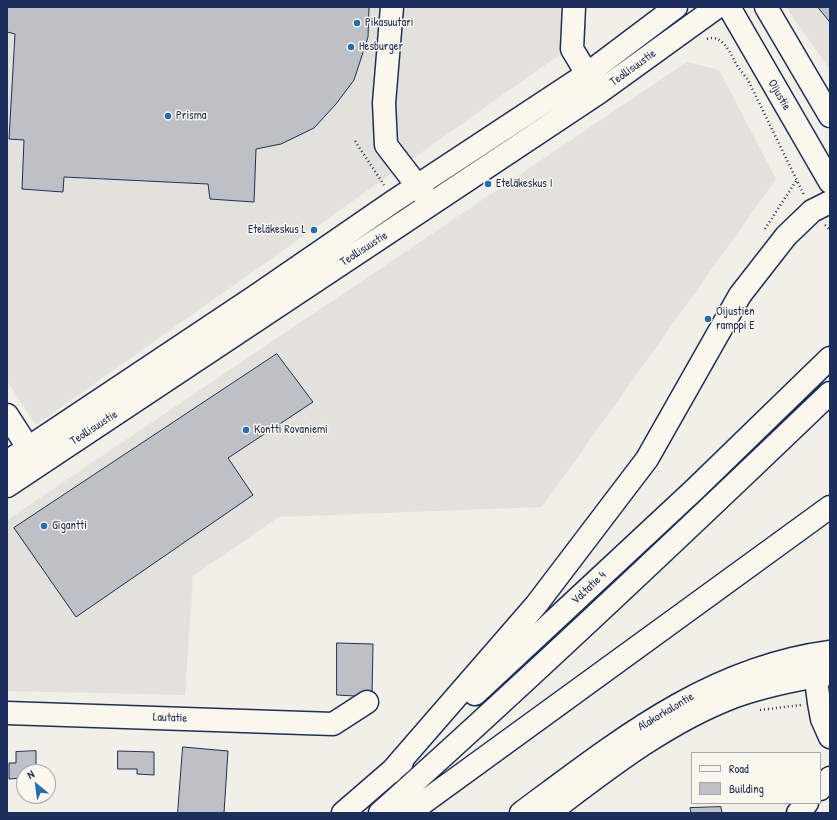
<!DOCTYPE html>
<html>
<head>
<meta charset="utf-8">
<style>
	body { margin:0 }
	#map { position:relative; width:837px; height:820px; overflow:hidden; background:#f2efe6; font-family:"Patrick Hand",sans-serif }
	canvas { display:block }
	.frame { position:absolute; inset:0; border:8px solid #1b2f5e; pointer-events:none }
	.legend { position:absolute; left:691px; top:752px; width:130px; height:52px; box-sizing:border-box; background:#fbf7ec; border:1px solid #a1a7b3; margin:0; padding:5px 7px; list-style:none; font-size:12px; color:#1b2f5e }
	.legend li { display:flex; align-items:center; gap:8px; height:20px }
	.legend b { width:20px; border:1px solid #a1a7b3 }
	.north { position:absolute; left:16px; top:764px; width:40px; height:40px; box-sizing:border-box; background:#fbf7ec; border:1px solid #a1a7b3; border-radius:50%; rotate:331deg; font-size:11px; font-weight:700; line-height:16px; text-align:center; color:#1b2f5e }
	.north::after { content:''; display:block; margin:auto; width:14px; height:18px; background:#1f6fb2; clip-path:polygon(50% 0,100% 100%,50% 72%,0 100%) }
</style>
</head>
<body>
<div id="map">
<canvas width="837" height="820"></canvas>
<div class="frame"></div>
<ul class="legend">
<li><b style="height:5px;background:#fbf7ec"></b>Road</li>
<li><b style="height:11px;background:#bdc0c4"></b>Building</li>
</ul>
<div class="north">N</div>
</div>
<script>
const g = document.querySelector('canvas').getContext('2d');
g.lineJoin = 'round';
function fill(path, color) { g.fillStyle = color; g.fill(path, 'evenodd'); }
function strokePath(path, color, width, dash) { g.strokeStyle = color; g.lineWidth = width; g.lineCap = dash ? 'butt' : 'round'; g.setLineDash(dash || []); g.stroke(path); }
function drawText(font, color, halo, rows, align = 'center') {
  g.font = font + ' "Patrick Hand",sans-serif'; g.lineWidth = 3; g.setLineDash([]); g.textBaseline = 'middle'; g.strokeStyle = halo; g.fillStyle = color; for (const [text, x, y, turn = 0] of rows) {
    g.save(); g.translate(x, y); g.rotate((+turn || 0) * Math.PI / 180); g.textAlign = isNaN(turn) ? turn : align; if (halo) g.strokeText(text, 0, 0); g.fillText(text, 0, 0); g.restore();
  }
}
const built = new Path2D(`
	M7,7H566L562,53L36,425L7,381Z
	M786,7H830V70Z
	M687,62L719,70L776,179L542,507L279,517L193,576L185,695L7,691V520Z`);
const building = new Path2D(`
	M7,7H369L368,37L354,80L336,104L314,128L281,144L256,149L254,202L210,199L208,184L64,177L63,192L22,189L24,140L9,139L15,34L7,32Z
	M818,7H830V22Z
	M277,354L313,402L228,458L253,495L76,617L14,528Z
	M337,643L373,644L372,697L337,695Z
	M183,747L228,751L224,813H178Z
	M36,751V771L22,772V778L9,779V763H16V752Z
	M118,751L154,752V775L137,774V769H118Z
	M721,807L722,813H691L690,808Z`);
const path = new Path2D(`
	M707,39C724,33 731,56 738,67C741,71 745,76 748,80L804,195
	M355,141L384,185
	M825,225L830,230
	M765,229L796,181
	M760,710L801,705`);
const minor = new Path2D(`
	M392,7L384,103L386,145L426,197
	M574,7L572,49L595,87
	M7,415L36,460
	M7,462L256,296L394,201L587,74L676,7
	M7,486L598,93L717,7
	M814,663L819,703L822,719L830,737
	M7,713L333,724L367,702
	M820,789L830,778
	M521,813C617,742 708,668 830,652
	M549,813C606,770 665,723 733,697C764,686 798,679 830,674
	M798,813L807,803`);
const major = new Path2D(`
	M729,7L830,182
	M766,7L830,116`);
const highway = new Path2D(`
	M475,694L694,490L830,358
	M391,772L536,605L647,459L740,295L786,236L812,211L830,202
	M343,813L402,762
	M380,813C533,676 682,535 830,393
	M409,813L830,507`);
const markers = [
	[357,23,4,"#1f6fb2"],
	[351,47,4,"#1f6fb2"],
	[168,116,4,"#1f6fb2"],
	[488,184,4,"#1f6fb2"],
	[314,230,4,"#1f6fb2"],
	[708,319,4,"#1f6fb2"],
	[246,430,4,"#1f6fb2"],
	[44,526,4,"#1f6fb2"]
];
const poiNames = [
	["Pikasuutari",365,23],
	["Hesburger",359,47],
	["Prisma",176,116],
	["Eteläkeskus I",496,184],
	["Eteläkeskus L",306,230,"right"],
	["Oijustien",716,312],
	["ramppi E",716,326],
	["Kontti Rovaniemi",254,430],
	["Gigantti",52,526]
];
const streetNames = [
	["Teollisuustie",633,68,-36],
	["Oijustie",779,95,60],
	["Teollisuustie",364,249,-33],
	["Teollisuustie",94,428,-33],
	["Valtatie 4",589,588,-43],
	["Alakorkalontie",666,712,-31],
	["Lautatie",170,718,2]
];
fill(built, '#e2e1dc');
fill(building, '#bdc0c4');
strokePath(building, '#1b2f5e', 1);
strokePath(minor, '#1b2f5e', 25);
strokePath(major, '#1b2f5e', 25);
strokePath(highway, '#1b2f5e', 25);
strokePath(path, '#1b2f5e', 2.5, [1, 3]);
strokePath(minor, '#fbf7ec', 22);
strokePath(major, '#fbf7ec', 22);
strokePath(highway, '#fbf7ec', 22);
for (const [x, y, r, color] of markers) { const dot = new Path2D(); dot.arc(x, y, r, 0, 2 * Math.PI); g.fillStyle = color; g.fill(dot); strokePath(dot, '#fbf7ec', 1.5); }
drawText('12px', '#1b2f5e', '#fbf7ec', poiNames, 'left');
drawText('12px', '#1b2f5e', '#fbf7ec', streetNames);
</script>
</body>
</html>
